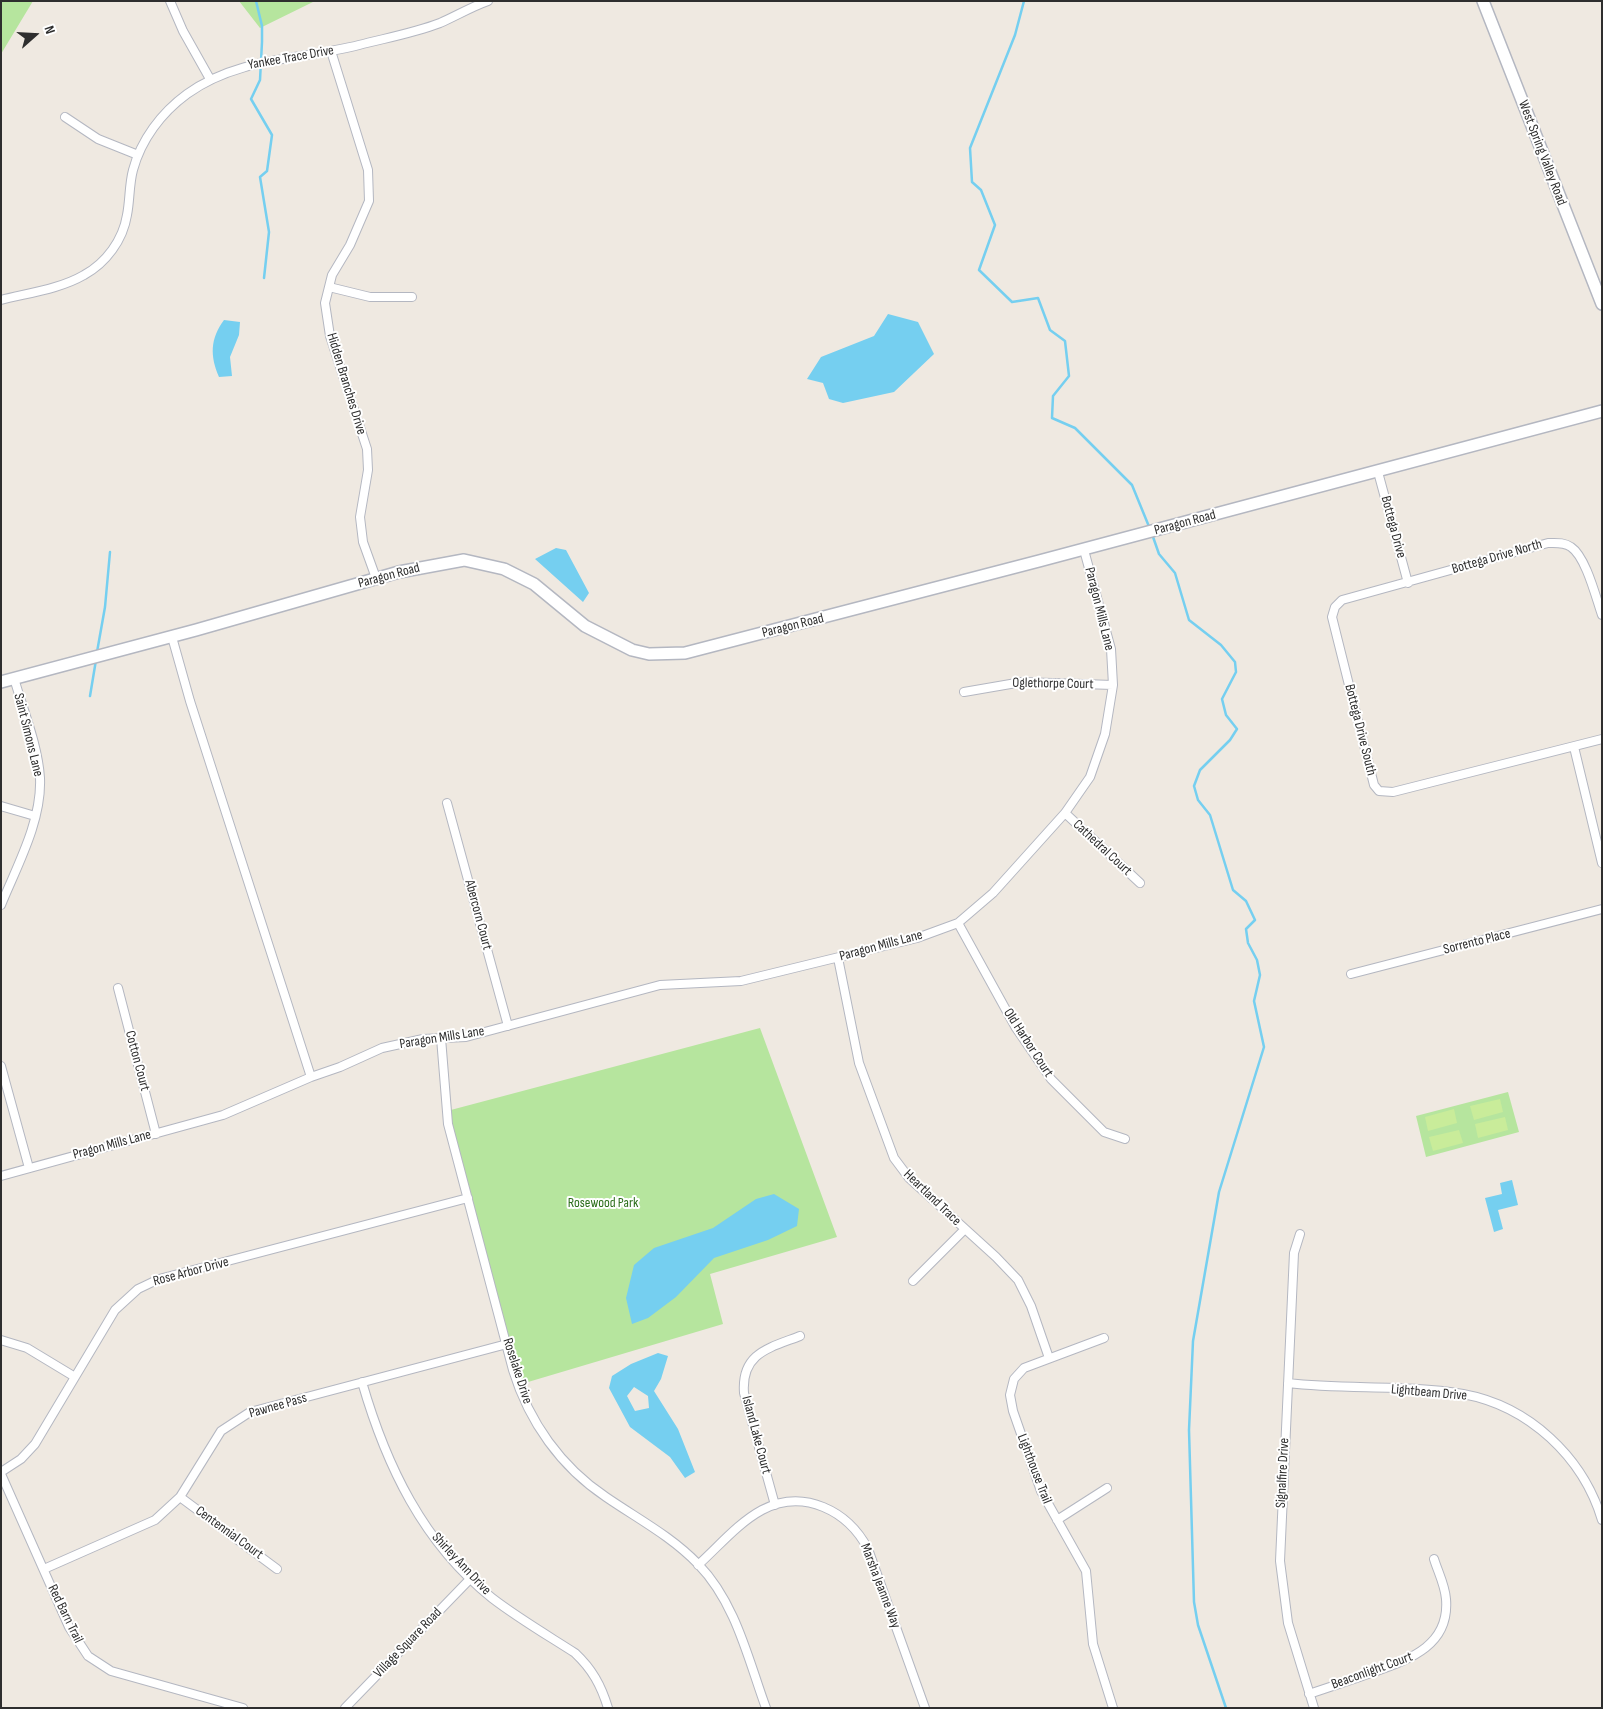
<!DOCTYPE html>
<html>
<head>
<meta charset="utf-8">
<style>
	body { margin:0 }
	#map { position:relative; width:1603px; height:1709px; overflow:hidden; background:#efe9e1; font-family:"Sofia Sans Condensed",sans-serif }
	canvas { display:block }
	.frame { position:absolute; inset:0; border:2px solid #2e2e2e; pointer-events:none }
	.north { position:absolute; left:10px; top:10px; width:50px; height:50px; -webkit-text-stroke:4px #fff; paint-order:stroke; rotate:71deg; font-size:14px; font-weight:700; line-height:20px; text-align:center; color:#2e2e2e }
	.north::after { content:''; display:block; margin:auto; width:18px; height:22px; background:#2e2e2e; clip-path:polygon(50% 0,100% 100%,50% 72%,0 100%) }
</style>
</head>
<body>
<div id="map">
<canvas width="1603" height="1709"></canvas>
<div class="frame"></div>
<div class="north">N</div>
</div>
<script>
const g = document.querySelector('canvas').getContext('2d');
g.lineJoin = 'round';
function fill(path, color) { g.fillStyle = color; g.fill(path, 'evenodd'); }
function strokePath(path, color, width, dash) { g.strokeStyle = color; g.lineWidth = width; g.lineCap = dash ? 'butt' : 'round'; g.setLineDash(dash || []); g.stroke(path); }
function drawText(font, color, halo, rows, align = 'center') {
  g.font = font + ' "Sofia Sans Condensed",sans-serif'; g.lineWidth = 4; g.setLineDash([]); g.textBaseline = 'middle'; g.strokeStyle = halo; g.fillStyle = color; for (const [text, x, y, turn = 0] of rows) {
    g.save(); g.translate(x, y); g.rotate((+turn || 0) * Math.PI / 180); g.textAlign = isNaN(turn) ? turn : align; if (halo) g.strokeText(text, 0, 0); g.fillText(text, 0, 0); g.restore();
  }
}
const green = new Path2D(`
	M1,1H33L1,54Z
	M239,1H315L260,28Z
	M760,1028L837,1237L710,1274L723,1324L518,1385L447,1111Z
	M1508,1092L1519,1132L1426,1157L1416,1116Z`);
const pitch = new Path2D(`
	M1500,1099L1503,1112L1474,1120L1470,1106Z
	M1454,1109L1457,1123L1428,1131L1425,1117Z
	M1505,1117L1508,1130L1478,1138L1475,1124Z
	M1459,1130L1463,1143L1433,1151L1429,1137Z`);
const water = new Path2D(`
	M888,314L918,322L934,354L894,392L843,403L829,399L823,383L807,379L821,357L874,336Z
	M224,320L240,322L239,335L230,357L232,376L219,377C210,356 210,339 224,320Z
	M556,548L566,550L589,593L583,602L535,559Z
	M1512,1180L1518,1205L1498,1210L1503,1229L1494,1232L1485,1198L1502,1194L1500,1183Z
	M774,1194L799,1209L797,1226L768,1240L714,1258L676,1297L648,1318L632,1324L626,1298L634,1265L654,1248L713,1228L756,1199Z
	M658,1353L668,1356L661,1379L654,1391L678,1429L695,1472L685,1478L670,1457L630,1427L609,1388L612,1376L631,1364ZM634,1387L648,1396L649,1408L635,1411L627,1396Z`);
const stream = new Path2D(`
	M256,1L262,26V42L260,80L251,99L272,135L267,171L260,177L269,232L264,278
	M1024,1L1015,35L970,148L972,182L981,190L995,225L979,270L1012,302L1038,298L1050,330L1065,341L1069,376L1053,396L1052,418L1075,428L1132,485L1150,529
	M1152,534L1159,554L1175,573L1189,620L1221,645L1235,662L1236,672L1222,699L1226,715L1237,729L1230,740L1200,770L1194,786L1198,800L1210,815L1233,890L1246,901L1255,920L1246,929L1248,943L1257,960L1260,975L1254,1001L1264,1047L1219,1192L1193,1341L1189,1430L1194,1602L1198,1625L1226,1708
	M97,652L105,607L110,552
	M90,696L96,660`);
const street = new Path2D(`
	M170,1L183,31L210,79
	M331,51L368,170L369,201L350,245L332,275L325,303L330,336L367,449L368,470L360,517L363,542L376,578
	M65,117L98,139L138,155
	M329,287L370,297H412
	M1,300C28,293 60,289 84,275C106,263 123,240 127,215C130,200 129,185 133,170C141,140 161,113 187,94C238,57 300,60 359,45C386,38 414,33 440,23C456,16 471,7 488,1
	M1378,472L1408,583
	M1602,615C1596,598 1586,557 1571,547C1564,542 1556,543 1548,543L1342,600L1335,607L1332,617L1374,785L1379,791L1393,792L1602,739
	M964,692L1022,682L1113,685
	M1574,747L1602,863
	M447,803L508,1026
	M1,806L35,816
	M1065,813L1140,883
	M1,905C17,866 42,821 40,778C38,745 23,710 14,678
	M958,923L1016,1028L1051,1079L1104,1132L1125,1139
	M838,958L859,1063L894,1158L909,1178L996,1257L1018,1280L1031,1306L1049,1358
	M1351,974L1602,909
	M118,988L156,1134
	M441,1038L448,1124L513,1370C529,1422 561,1467 606,1497C638,1519 671,1536 698,1564C736,1603 748,1659 766,1708
	M1,1066L29,1168
	M311,1077L340,1067L382,1048L423,1039L466,1037L660,985L741,981L917,938L958,923L993,893L1065,813L1090,777L1105,734L1113,685L1111,649L1084,550
	M1,1176L223,1115L311,1077L190,701L172,637
	M1300,1234L1294,1253L1280,1561L1288,1623L1314,1708
	M913,1281L965,1229
	M1104,1338L1024,1368L1014,1379L1010,1395L1013,1411L1041,1491L1086,1571L1093,1644L1113,1708
	M1,1340L27,1348L75,1377
	M362,1382C386,1465 423,1543 492,1598C518,1618 547,1635 575,1653C592,1669 601,1685 608,1708
	M1288,1383C1346,1390 1405,1384 1463,1394C1529,1406 1583,1457 1602,1520
	M1,1472L21,1459L35,1444L115,1310L138,1289L159,1279L468,1198
	M1,1474L69,1627L88,1656L111,1671L243,1708
	M180,1497L277,1569
	M775,1505L744,1393C741,1353 769,1348 800,1336
	M1057,1520L1107,1488
	M698,1565C719,1546 738,1523 762,1510C804,1488 848,1511 868,1549L925,1708
	M44,1569L155,1520L180,1497L221,1431L250,1412L507,1344
	M1309,1694C1330,1687 1351,1680 1371,1673C1407,1660 1450,1647 1446,1599C1445,1585 1438,1572 1434,1559
	M345,1708L471,1578`);
const secondary = new Path2D(`
	M1483,1L1602,304
	M1,682L196,630L399,572L464,560L504,569L534,584L585,626L632,650L649,654L685,653L1039,561L1602,411`);
const streetNames = [
	["Yankee Trace Drive",291,58,-10],
	["West Spring Valley Road",1542,153,69],
	["Hidden Branches Drive",346,384,73],
	["Paragon Road",1185,523,-15],
	["Bottega Drive",1393,527,75],
	["Bottega Drive North",1497,557,-16],
	["Paragon Road",389,576,-15],
	["Paragon Mills Lane",1099,609,76],
	["Paragon Road",793,626,-14],
	["Oglethorpe Court",1053,684,1],
	["Bottega Drive South",1360,730,76],
	["Saint Simons Lane",28,735,76],
	["Cathedral Court",1102,848,43],
	["Abercorn Court",478,915,75],
	["Sorrento Place",1477,942,-14],
	["Paragon Mills Lane",881,946,-15],
	["Paragon Mills Lane",442,1038,-9],
	["Old Harbor Court",1028,1043,57],
	["Cotton Court",137,1061,75],
	["Pragon Mills Lane",112,1145,-15],
	["Heartland Trace",932,1198,44],
	["Rose Arbor Drive",191,1272,-15],
	["Roselake Drive",517,1371,72],
	["Lightbeam Drive",1429,1393,5],
	["Pawnee Pass",278,1406,-16],
	["Island Lake Court",756,1435,75],
	["Lighthouse Trail",1034,1469,69],
	["Signalfire Drive",1283,1473,-87],
	["Centennial Court",229,1533,36],
	["Shirley Ann Drive",461,1564,47],
	["Marsha Jeanne Way",880,1586,69],
	["Red Barn Trail",65,1614,64],
	["Village Square Road",408,1643,-46],
	["Beaconlight Court",1372,1671,-20]
];
const parkNames = [
	["Rosewood Park",603,1203]
];
fill(green, '#b6e59e');
fill(pitch, '#c9ec9a');
fill(water, '#75cff0');
strokePath(stream, '#75cff0', 2.5);
strokePath(street, '#b4b7c1', 10);
strokePath(secondary, '#b4b7c1', 14);
strokePath(street, '#fff', 8);
strokePath(secondary, '#fff', 11);
drawText('14px', '#2e2e2e', '#fff', streetNames);
drawText('14px', '#2c6e1b', '#fff', parkNames);
</script>
</body>
</html>
